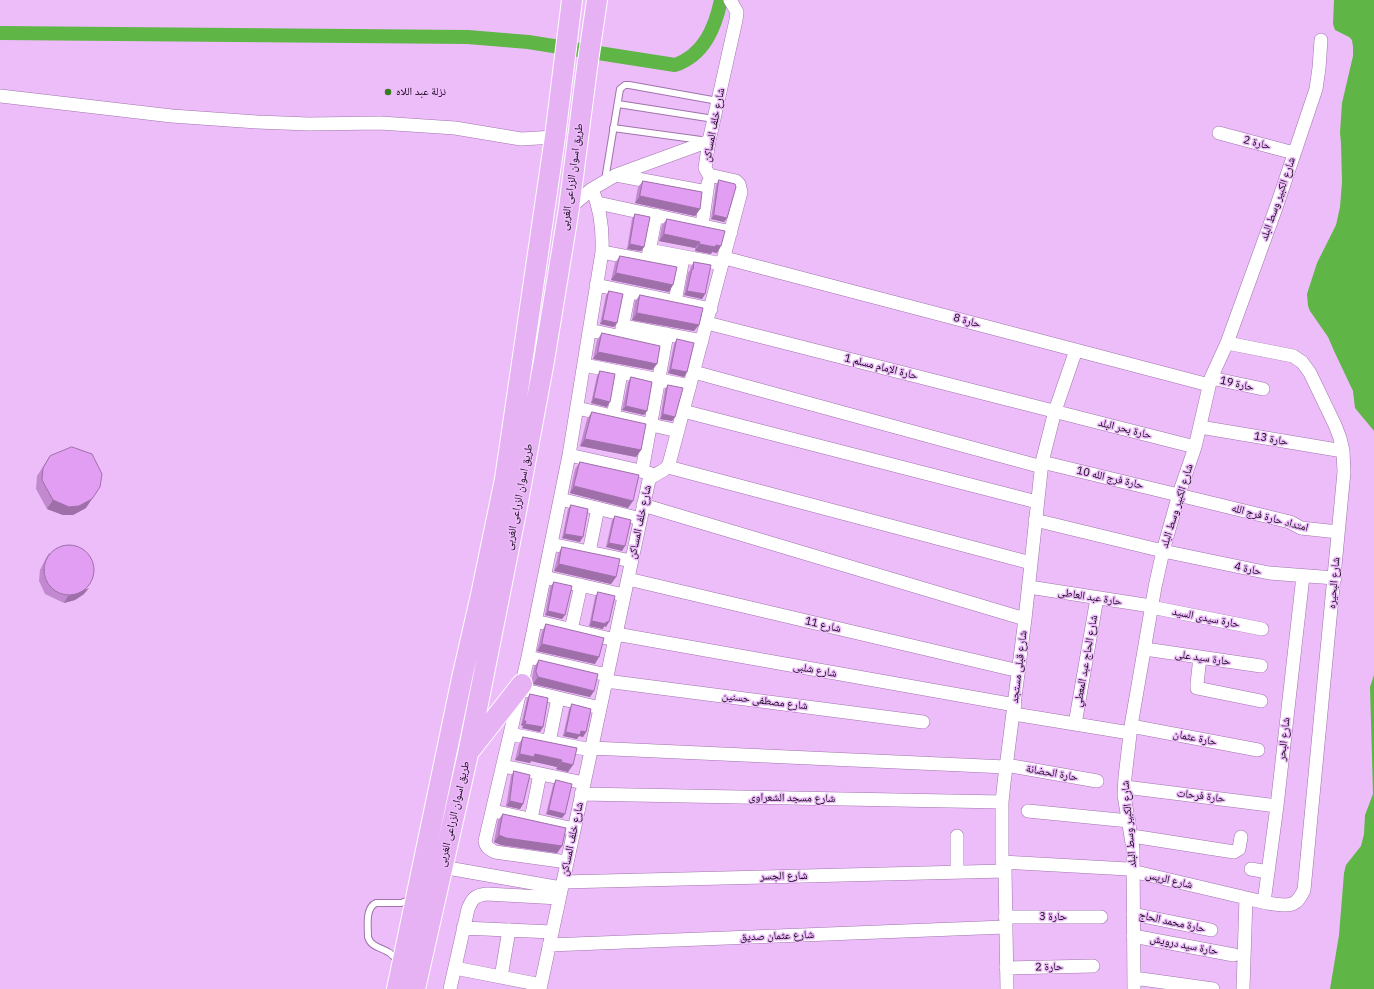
<!DOCTYPE html>
<html>
<head>
<meta charset="utf-8">
<style>
	body { margin:0 }
	canvas { display:block; background:#edbdfa }
</style>
</head>
<body>
<canvas width="1374" height="989"></canvas>
<script>
const g = document.querySelector('canvas').getContext('2d');
g.lineJoin = 'round';
function fill(path, color) { g.fillStyle = color; g.fill(path, 'evenodd'); }
function strokePath(path, color, width, dash) { g.strokeStyle = color; g.lineWidth = width; g.lineCap = dash ? 'butt' : 'round'; g.setLineDash(dash || []); g.stroke(path); }
function drawText(font, color, halo, rows, align = 'center') {
  g.font = font + ' "IBM Plex Sans","Noto Naskh Arabic",sans-serif'; g.lineWidth = 3; g.setLineDash([]); g.textBaseline = 'middle'; g.strokeStyle = halo; g.fillStyle = color; for (const [text, x, y, turn = 0] of rows) {
    g.save(); g.translate(x, y); g.rotate((+turn || 0) * Math.PI / 180); g.textAlign = isNaN(turn) ? turn : align; if (halo) g.strokeText(text, 0, 0); g.fillText(text, 0, 0); g.restore();
  }
}
const water = new Path2D(`
	M1334,0H1374V431L1355,408L1353,391L1335,353L1328,337L1310,311L1308,306L1307,294L1317,263L1336,225L1340,207L1342,182L1341,143L1340,133L1342,103L1353,56V47L1352,40L1349,37L1335,30L1333,24Z
	M1374,675V989H1330L1339,935L1344,873L1346,865L1361,846L1364,834L1365,815L1373,794L1370,687Z`);
const canal = new Path2D(`
	M0,33L468,37L528,42L675,65C704,55 715,28 721,0`);
const lane = new Path2D(`
	M618,104L714,119
	M613,128L701,140
	M605,180L620,89L625,85H629L718,101
	M398,961C395,958 392,954 388,952C380,947 371,947 368,937C368,926 365,908 376,903H401L412,899`);
const street = new Path2D(`
	M0,96L172,116L257,122L309,124L380,123L455,128L521,139L555,137
	M1219,133L1294,153
	M616,175L707,192
	M598,203L731,232
	M569,208L592,189L616,175L709,141
	M702,225L708,183
	M649,250L722,264
	M602,252L681,267
	M648,257L656,215
	M725,258L1209,385
	M596,285L711,309
	M675,302L683,258
	M707,323L1195,447
	M623,326L702,341
	M589,330L664,346
	M621,334L629,292
	M584,365L690,386
	M694,372L1042,467
	M1211,378L1263,389
	M577,408L678,431
	M683,411L1037,502
	M613,417L621,373
	M1200,427L1343,451
	M569,455L649,473
	M1042,462L1290,522L1301,528L1338,532
	M668,467L1031,563
	M642,471L667,334
	M560,499L641,519
	M643,505L1025,619
	M1035,520L1163,551L1269,573L1335,578
	M551,544L631,561
	M589,552L598,508
	M544,577L624,595
	M628,579L1019,671
	M1029,587L1151,606
	M1151,607L1262,629
	M535,621L615,640
	M571,630L581,585
	M616,634L1015,705
	M1145,649L1261,666
	M528,657L607,675
	M1200,657L1197,684V688L1261,701
	M606,681L923,722
	M521,689L600,708
	M1014,714L1130,733
	M1075,724L1097,598
	M1131,726L1258,750
	M510,734L591,750
	M549,742L558,698
	M591,748L1006,767
	M1006,765L1097,781
	M503,766L584,783
	M1125,787L1277,806
	M581,794L1002,802
	M493,811L574,829
	M1028,811L1129,821
	M531,819L540,774
	M1132,836L1234,852L1239,849L1241,837
	M567,862L495,852C489,849 486,847 485,841L528,657L569,455L602,252C603,230 601,210 592,189
	M1002,862L1128,869L1136,872C1170,880 1204,888 1238,896C1251,899 1280,908 1292,904C1298,902 1301,896 1304,890L1344,472L1343,451L1340,438L1335,425L1310,373L1302,362L1293,356L1227,343
	M442,867L561,888
	M1251,869L1268,872
	M957,871V836
	M563,882L1005,871
	M1264,902L1277,806L1303,576
	M1133,914L1211,930
	M1005,917H1101
	M463,928L552,932
	M1133,936L1234,955
	M549,945L1005,927
	M455,968L541,985
	M1006,968L1093,966
	M501,977L509,930
	M1134,978L1213,989
	M450,989L468,909C472,899 475,895 487,894L559,898
	M540,989L649,480C655,472 665,473 669,464L741,192L739,184L736,181L709,175L705,168L709,141L736,20L737,12L730,0
	M1007,989L1005,869L1002,860V802L1004,783L1025,619L1042,462L1055,411L1076,350
	M1134,989L1133,849L1124,795L1125,777L1131,726L1155,587L1163,551L1179,494L1195,447L1211,378L1227,343L1277,205L1316,89L1319,68L1321,40
	M1243,989L1246,898`);
const primary = new Path2D(`
	M471,749L522,684
	M397,989L462,678L481,595L505,479L555,137L572,0
	M415,989L468,754L516,512L544,361L569,208L587,68L597,0`);
const wall = new Path2D(`
	M719,180L727,218L724,222L711,219L716,185Z
	M643,181L700,209L695,216L635,203L638,187Z
	M635,214L644,247L641,251L627,249L632,219Z
	M667,219L717,253L712,252L711,254L695,251V248L659,241L662,225Z
	M620,256L669,292L611,280L615,263Z
	M694,262L705,294L702,299L684,295L688,273L690,270L691,266Z
	M609,291L614,327L600,324L606,295Z
	M640,295L694,331L632,320L635,301Z
	M602,333L657,364L652,370L593,359L597,340Z
	M677,339L687,372L684,377L668,373L674,344Z
	M600,371L607,407L591,403L597,376Z
	M631,377L644,415L622,410L628,382Z
	M668,385L675,417L672,421L660,419L665,389Z
	M592,412L641,450L636,457L580,446L587,419Z
	M50,456L86,508L73,515H63L47,509L36,489L37,476Z
	M580,462L628,508L570,493L575,469Z
	M571,505L580,542L562,538L568,509Z
	M615,516L622,551L606,547L612,520Z
	M562,547L616,577L611,584L554,571L558,554Z
	M49,553L84,594L75,600L64,603L45,594L39,581L40,570L45,560Z
	M554,582L562,619L545,615L550,587Z
	M598,592L606,627L604,626L603,629L589,626L595,597Z
	M546,624L595,664L537,651L542,631Z
	M539,660L594,691L590,697L533,684L532,678L534,667Z
	M530,694L543,727L540,732L522,728L523,726L521,725L527,699Z
	M572,704L586,732L583,737L579,736L577,739L563,736L569,709Z
	M523,737L577,748L568,772L556,769L557,767L531,761L530,763L515,760L519,744Z
	M514,771L523,804L520,809L506,806L511,776Z
	M556,780L565,814L562,818L546,814L553,785Z
	M503,814L562,846L557,853L501,845L494,842L498,820Z`);
const shadedWall = new Path2D(`
	M640,196L700,209L695,216L635,203Z
	M714,215L727,218L724,222L711,219Z
	M664,234L700,242L695,248L659,241Z
	M630,244L644,247L641,251L627,249Z
	M699,244L716,245L721,246L717,253L712,252L711,254L695,251Z
	M616,273L673,285L669,292L611,280Z
	M687,291L705,294L702,299L684,295Z
	M637,313L699,325L694,331L632,320Z
	M603,320L617,323L614,327L600,324Z
	M598,352L657,364L652,370L593,359Z
	M671,369L687,372L684,377L668,373Z
	M594,398L610,402L607,407L591,403Z
	M626,406L647,411L644,415L622,410Z
	M663,414L675,417L672,421L660,419Z
	M585,439L641,450L636,457L580,446Z
	M574,486L633,501L628,508L570,493Z
	M92,499L86,508L73,515H63L47,509L53,500Z
	M565,534L583,537L580,542L562,538Z
	M609,543L625,546L622,551L606,547Z
	M559,564L616,577L611,584L554,571Z
	M89,588L84,594L75,600L64,603L68,596Z
	M548,611L565,615L562,619L545,615Z
	M592,621L606,622H609L606,627L604,626L603,629L589,626Z
	M542,644L599,657L595,664L537,651Z
	M538,677L594,691L590,697L533,684Z
	M524,721H526L523,726L521,725Z
	M525,724L543,727L540,732L522,728Z
	M581,731L586,732L583,737L579,736L577,739L563,736L566,732Z
	M520,754H535L562,760L557,767L531,761L530,763L515,760Z
	M561,762L573,765L568,772L556,769Z
	M510,801L523,804L520,809L506,806Z
	M549,810L565,814L562,818L546,814Z
	M499,835L562,846L557,853L501,845L494,842Z`);
const building = new Path2D(`
	M719,180L735,184L736,187L727,218L714,215Z
	M643,181L702,192L700,209L640,196Z
	M635,214L650,217L644,247L630,244Z
	M667,219L725,231L721,246L716,245L715,247L699,244L700,242L664,234Z
	M620,256L677,267L673,285L616,273Z
	M694,262L711,265L705,294L687,291L692,269H693Z
	M609,291L623,294L617,323L603,320Z
	M640,295L703,308L699,325L637,313Z
	M602,333L660,346L657,364L598,352Z
	M677,339L694,343L687,372L671,369Z
	M600,371L615,374L610,402L594,398Z
	M631,377L652,382L647,411L626,406Z
	M668,385L683,388L675,417L663,414Z
	M592,412L646,424L641,450L585,439Z
	M72,447L92,454L102,474L100,487L92,499L79,506L69,507L53,500L42,480L43,468L50,456Z
	M580,462L639,475L633,501L574,486Z
	M571,505L588,509L583,537L565,534Z
	M615,516L631,520L625,546L609,543Z
	M44 570a25 25 0 1 1 50 0a25 25 0 1 1-50 0Z
	M562,547L620,559L616,577L559,564Z
	M554,582L572,586L565,615L548,611Z
	M598,592L615,596L609,622H606V624L592,621Z
	M546,624L604,638L599,657L542,644Z
	M539,660L598,674L594,691L538,677L536,672Z
	M530,694L548,698L543,727L525,724L526,721H524Z
	M572,704L591,709L586,732L581,731L580,735L566,732Z
	M523,737L577,748L573,765L561,762L562,760L535,754L534,757L520,754Z
	M514,771L530,775L523,804L510,801Z
	M556,780L572,784L565,814L549,810Z
	M503,814L566,828L562,846L506,838L499,835Z`);
const markers = [
	[388,92,4,"#377d21"]
];
const poiNames = [
	["نزلة عبد اللاه",396,92]
];
const streetNames = [
	["شارع خلف المساكن",714,125,-79],
	["حارة 2",1257,143,14],
	["طريق اسوان الزراعى الغربى",572,177,-82],
	["شارع الكبير وسط البلد",1278,199,-71],
	["حارة 8",967,321,15],
	["حارة الإمام مسلم 1",881,367,14],
	["حارة 19",1237,384,12],
	["حارة بحر البلد",1125,429,14],
	["حارة 13",1271,439,10],
	["حارة فرج الله 10",1110,478,13],
	["طريق اسوان الزراعى الغربى",519,497,-79],
	["شارع الكبير وسط البلد",1177,506,-73],
	["امتداد حارة فرج الله",1270,518,15],
	["شارع خلف المساكن",640,522,-78],
	["حارة 4",1248,569,12],
	["شارع البحيره",1334,583,-85],
	["حارة عبد العاطى",1090,597,9],
	["حارة سيدى السيد",1206,618,11],
	["شارع 11",823,625,13],
	["حارة سيد على",1203,658,8],
	["شارع الحاج عبد المعطي",1086,661,-80],
	["شارع قبلى مستجد",1019,667,-83],
	["شارع شلبى",815,670,10],
	["شارع مصطفى حسنين",765,701,7],
	["حارة عثمان",1195,738,11],
	["شارع البحر",1284,739,-84],
	["حارة الحضانة",1052,773,10],
	["حارة فرحات",1201,796,7],
	["شارع مسجد الشعراوى",792,798,1],
	["طريق اسوان الزراعى الغربى",454,814,-77],
	["شارع الكبير وسط البلد",1129,824,-95],
	["شارع خلف المساكن",572,839,-78],
	["شارع الجسر",784,876,-1],
	["شارع الريس",1169,880,13],
	["حارة 3",1053,917],
	["حارة محمد الحاج",1172,922,12],
	["شارع عثمان صديق",777,936,-2],
	["حارة سيد درويش",1184,945,11],
	["حارة 2",1049,967,-1]
];
fill(water, '#5fb546');
strokePath(canal, '#5fb546', 14);
strokePath(lane, '#a073ac', 8);
strokePath(street, '#a073ac', 14);
strokePath(primary, '#fff', 22);
strokePath(lane, '#fff', 6);
strokePath(street, '#fff', 13);
strokePath(primary, '#e6b2f3', 20);
fill(wall, '#c288d0');
fill(shadedWall, '#9e6fa9');
fill(building, '#e19ef2');
strokePath(building, '#9e6fa9', 1);
for (const [x, y, r, color] of markers) { const dot = new Path2D(); dot.arc(x, y, r, 0, 2 * Math.PI); g.fillStyle = color; g.fill(dot); strokePath(dot, '#edbdfa', 1.5); }
drawText('11px', '#140518', '#edbdfa', poiNames, 'left');
drawText('11px', '#140518', '#edbdfa', streetNames);
</script>
</body>
</html>
